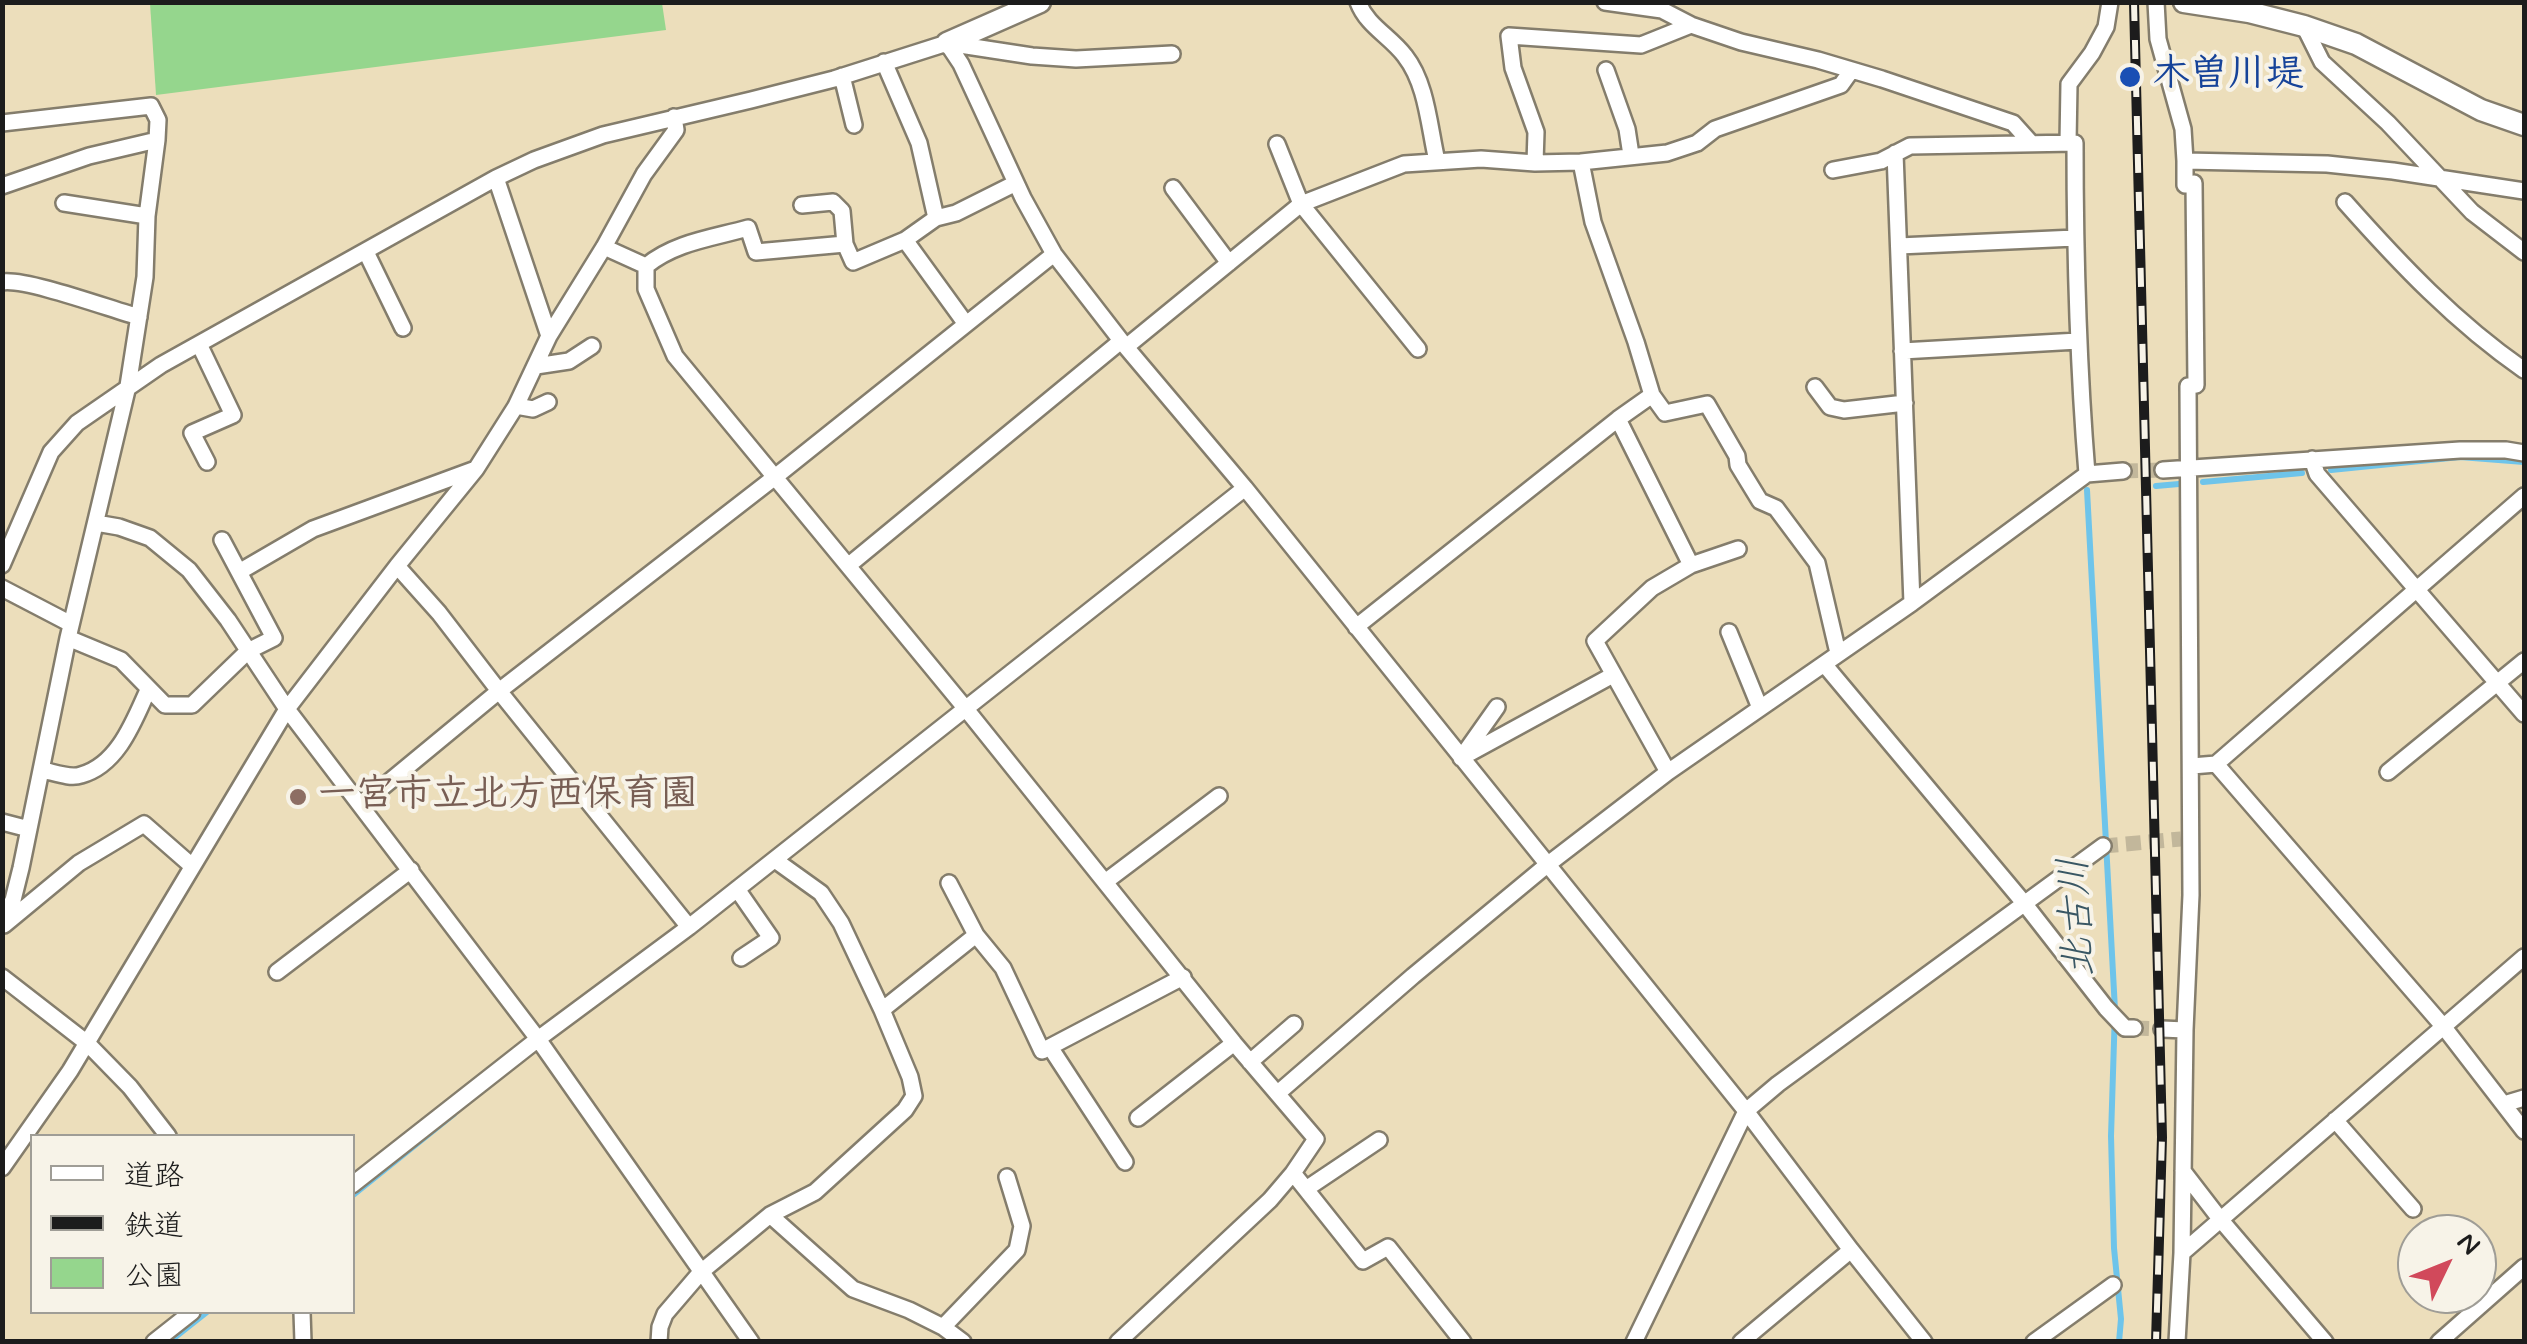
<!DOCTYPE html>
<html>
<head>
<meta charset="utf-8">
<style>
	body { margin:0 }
	#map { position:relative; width:2527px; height:1344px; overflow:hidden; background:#ecdebb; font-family:Mynerve,"Klee One",sans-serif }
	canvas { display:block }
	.frame { position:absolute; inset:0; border:5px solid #1c1c1c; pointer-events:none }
	.legend { position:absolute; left:30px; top:1134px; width:325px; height:180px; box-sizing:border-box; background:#f7f3e8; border:2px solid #9f9d96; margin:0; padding:12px 18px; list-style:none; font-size:30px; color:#1c1c1c }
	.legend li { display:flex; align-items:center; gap:20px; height:50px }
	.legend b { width:50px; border:2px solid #9f9d96 }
	.north { position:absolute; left:2397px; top:1214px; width:100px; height:100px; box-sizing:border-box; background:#f7f3e8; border:2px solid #9f9d96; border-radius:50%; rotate:47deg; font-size:28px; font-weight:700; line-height:40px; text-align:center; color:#1c1c1c }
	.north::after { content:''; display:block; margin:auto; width:35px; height:45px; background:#d1495b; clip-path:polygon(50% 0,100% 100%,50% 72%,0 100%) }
</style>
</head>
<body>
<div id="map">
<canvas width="2527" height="1344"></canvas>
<div class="frame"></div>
<ul class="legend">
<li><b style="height:12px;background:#fff"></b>道路</li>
<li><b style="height:12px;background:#1c1c1c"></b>鉄道</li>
<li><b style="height:28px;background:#95d68d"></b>公園</li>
</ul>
<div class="north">N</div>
</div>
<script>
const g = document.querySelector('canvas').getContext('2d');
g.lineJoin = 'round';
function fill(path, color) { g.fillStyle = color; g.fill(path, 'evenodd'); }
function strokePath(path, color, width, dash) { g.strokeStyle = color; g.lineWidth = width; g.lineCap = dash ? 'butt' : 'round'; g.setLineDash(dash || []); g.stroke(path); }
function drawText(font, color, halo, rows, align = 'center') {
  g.font = font + ' Mynerve,"Klee One",sans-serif'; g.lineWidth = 8; g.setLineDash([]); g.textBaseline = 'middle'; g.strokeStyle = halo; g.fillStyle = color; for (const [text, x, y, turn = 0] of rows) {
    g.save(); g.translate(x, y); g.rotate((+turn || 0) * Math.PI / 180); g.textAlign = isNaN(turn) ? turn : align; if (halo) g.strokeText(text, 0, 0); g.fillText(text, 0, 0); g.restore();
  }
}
const green = new Path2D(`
	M150,3H662L666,30L156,95Z`);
const stream = new Path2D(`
	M2331,470L2460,457L2524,462
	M2203,482L2302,473
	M2156,486L2179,484
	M2087,490L2115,1010L2111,1136L2114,1248L2121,1319L2119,1342
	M352,1196L454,1114
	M169,1342L207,1312`);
const minorTunnel = new Path2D(`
	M2123,471L2163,470
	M2103,846L2181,839
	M2134,1028L2162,1029`);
const minor = new Path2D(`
	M1358,2C1367,26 1390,36 1405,56C1427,84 1429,127 1437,161
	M1605,2L1662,10L1691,25L1741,42L1818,60L1882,79L2013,123L2031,143
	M2156,2L2158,39L2183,129L2185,161
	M2304,26L2322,62L2388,123L2472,212L2524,252
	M947,43L961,64L1023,198L1054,254L1126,347L1245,488L1746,1111L1851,1250L1924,1342
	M884,62L919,143L936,218
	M1606,70L1627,129L1631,155
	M842,76L854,125
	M2,123L151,106L158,120L157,140L147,216L145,277L128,386L68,638L21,868L13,900L2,921
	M2068,143L2069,84L2092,53L2106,27L2110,2
	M1277,144L1301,204L1418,349
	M1895,153L1912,603
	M1581,162L1667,153L1697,143L1715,129L1841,85L1851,71
	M1535,163L1536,132L1513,68L1509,36L1641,45L1691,25
	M1833,170L1881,161L1910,146L2075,143C2075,253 2078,364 2087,474
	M496,178L549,336
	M2,186L89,156L157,140
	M1173,188L1229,263
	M2345,202C2400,264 2456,323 2524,370
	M64,203L147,216
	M802,205L833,202L842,211L845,244L853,262L905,240L936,218L956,213L1016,183
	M905,240L966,324
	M1899,246L2075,238
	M604,247L646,266C675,242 713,238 748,228L756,252L845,244
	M366,252L403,328
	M646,266V289L675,356L966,709L1234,1043L1316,1139L1293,1173L1363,1261L1388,1247L1463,1342
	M2,282C26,278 110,309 139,317
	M199,344L233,415L192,433L207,462
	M1126,347L1301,204L1404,164L1481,159L1535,163L1581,162L1593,222L1636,342L1652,395L1618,419L1356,627
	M1902,351L2078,341
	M536,366L569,361L592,346
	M1815,387L1830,407L1844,410L1905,403
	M1652,395L1665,413L1707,404L1737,456L1738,465L1760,501L1776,508L1817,563L1838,653
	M516,406L533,409L548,402
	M1618,419L1691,565L1652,588L1595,641L1668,772
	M2312,459L2317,474L2524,714
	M2163,470L2460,450H2506L2524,453
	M96,523L119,527L150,538L189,570L228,620L287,709L538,1039L751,1342
	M2,565L51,452L77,423L161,365L496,178L534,160L603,135L751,100L834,79L947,43L1032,56L1076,59L1172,54
	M849,565L1121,341
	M1691,565L1738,549
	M397,566L439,613L499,691L689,927
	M239,572L313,529L473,470
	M2,588L71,624
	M1729,632L1760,708
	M68,638L121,660L165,705H192L248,651L274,638L222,540
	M1824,664L2024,903L2106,1008L2125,1028H2134
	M1497,707L1461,758L1613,675
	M2216,764L2443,1026L2524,1131
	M2192,766L2216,764L2524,496
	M42,770C53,772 70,779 81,775C118,765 134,721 148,690
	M2388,772L2524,661
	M361,805L499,691L775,477L1054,254
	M2,822L29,829
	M1105,882L1219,796
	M949,883L976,935L1003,968L1042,1051L1183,977
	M737,889L771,938L741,958
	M4,925L79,863L144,824L192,866
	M277,972L411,870
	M2,977L87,1043L130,1087L168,1136
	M882,1010L976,935
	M2162,1029L2185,1030
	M1050,1047L1125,1162
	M1250,1062L1294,1024
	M1278,1093L1413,976L1547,865L1668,772L1912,603L2087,474L2123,471
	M2504,1104L2524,1098
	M1138,1118L1234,1043
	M2335,1120L2413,1209
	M2,1168L70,1071L287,709L397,566L476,469L516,406L549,336L604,247L644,174L676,130L674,117
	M2183,1171L2220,1219L2325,1342
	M352,1185L538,1039L689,927L1245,488
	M1306,1189L1379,1140
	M770,1215L853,1289L909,1310L943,1327L963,1342
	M2182,1253L2524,957
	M302,1312L303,1342
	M943,1327L1017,1250L1022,1226L1007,1177
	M154,1342L192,1312
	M659,1342L660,1327L665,1314L701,1272L770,1215L815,1192L905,1110L914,1096L910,1077L882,1010L841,923L821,893L775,860
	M1118,1342L1270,1200L1293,1173
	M1634,1342L1746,1111L1778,1084L2103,846
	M1741,1342L1851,1250
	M2034,1342L2113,1285
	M2177,1342L2182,1253L2185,1030L2191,895L2188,386L2196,385L2194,183L2185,185V161L2327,164L2393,171L2524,191
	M2439,1342L2524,1267`);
const tertiary = new Path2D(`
	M2184,2L2249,12L2304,26L2356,44L2481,110L2524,125
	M947,43L1040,2`);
const rail = new Path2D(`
	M2134,2L2162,1137L2156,1342`);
const markers = [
	[2130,77,12,"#1a4fb4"],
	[298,797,10,"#8d6e63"]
];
const transitNames = [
	["木曽川堤",2152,77]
];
const educationNames = [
	["一宮市立北方西保育園",318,797]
];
const waterNames = [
	["北古川",2080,917,-93]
];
fill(green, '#95d68d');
strokePath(stream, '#6ec4ea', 6);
strokePath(minorTunnel, '#c2b79b', 15, [15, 8]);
strokePath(minor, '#847d6c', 20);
strokePath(tertiary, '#847d6c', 25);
strokePath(minor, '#fff', 15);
strokePath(tertiary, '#fff', 20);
strokePath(rail, '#1c1c1c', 10);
strokePath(rail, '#f7f3e8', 6, [19]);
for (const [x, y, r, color] of markers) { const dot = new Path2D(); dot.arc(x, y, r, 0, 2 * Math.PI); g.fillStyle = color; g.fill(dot); strokePath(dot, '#f7f3e8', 4); }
drawText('bold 38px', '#164399', '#f7f3e8', transitNames, 'left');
drawText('bold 38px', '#785e54', '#f7f3e8', educationNames, 'left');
drawText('italic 40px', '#395764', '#f7f3e8', waterNames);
</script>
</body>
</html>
